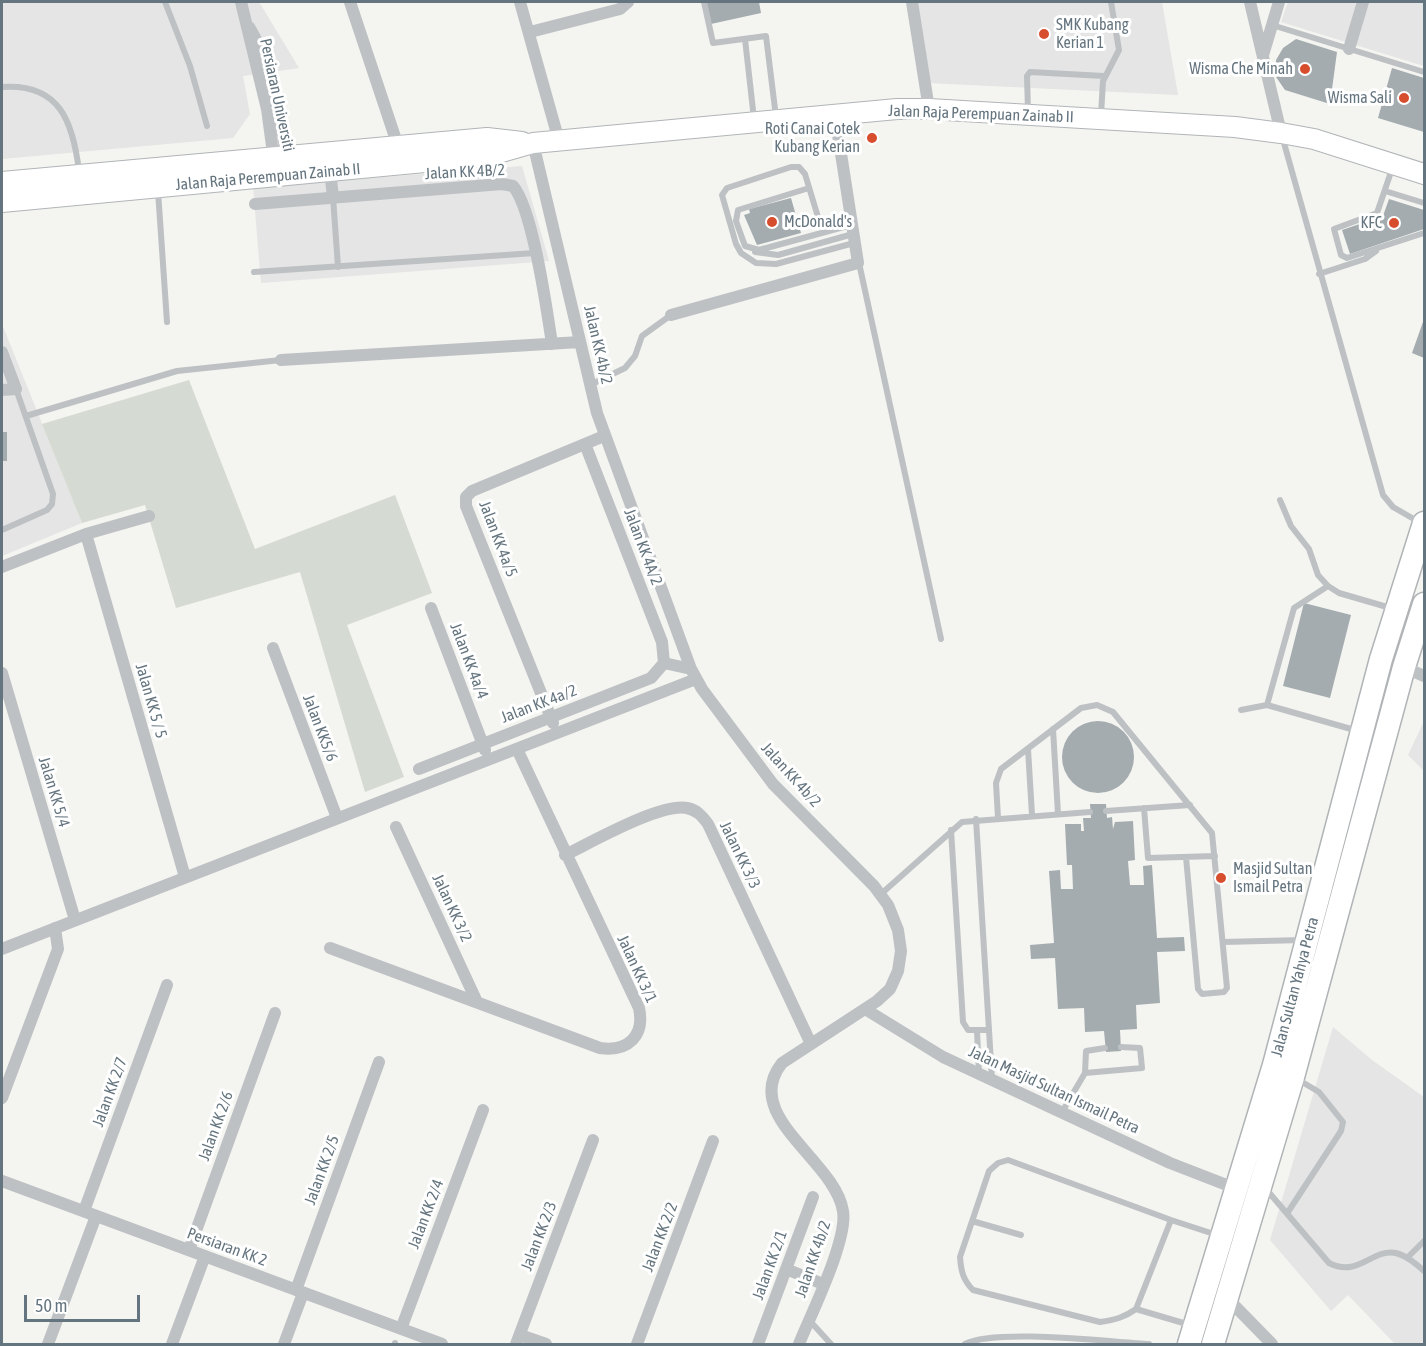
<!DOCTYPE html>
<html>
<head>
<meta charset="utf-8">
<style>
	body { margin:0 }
	#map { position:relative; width:1426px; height:1346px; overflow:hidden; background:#f4f4f0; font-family:"Asap Condensed",sans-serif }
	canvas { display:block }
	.frame { position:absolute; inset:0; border:3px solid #65757f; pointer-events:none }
	.scale { position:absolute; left:24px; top:1295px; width:116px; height:27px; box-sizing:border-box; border:3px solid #65757f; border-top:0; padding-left:8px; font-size:18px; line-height:21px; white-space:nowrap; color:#65757f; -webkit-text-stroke:4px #fff; paint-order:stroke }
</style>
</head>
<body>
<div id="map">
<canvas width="1426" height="1346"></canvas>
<div class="frame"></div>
<div class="scale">50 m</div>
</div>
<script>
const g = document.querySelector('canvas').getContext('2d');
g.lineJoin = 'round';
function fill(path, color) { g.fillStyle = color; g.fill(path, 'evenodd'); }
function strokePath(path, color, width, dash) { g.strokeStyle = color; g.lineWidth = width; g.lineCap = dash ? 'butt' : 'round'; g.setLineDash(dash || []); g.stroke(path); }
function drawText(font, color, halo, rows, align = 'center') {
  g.font = font + ' "Asap Condensed",sans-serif'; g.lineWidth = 6; g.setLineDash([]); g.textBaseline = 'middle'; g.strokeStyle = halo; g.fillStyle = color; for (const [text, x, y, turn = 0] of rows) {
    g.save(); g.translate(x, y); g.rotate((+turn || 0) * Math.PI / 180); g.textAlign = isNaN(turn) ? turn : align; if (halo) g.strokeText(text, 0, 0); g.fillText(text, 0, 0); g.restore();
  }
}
const built = new Path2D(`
	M2,2H259L299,68L243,76L250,114L233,138L2,159Z
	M916,2H1162L1178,95L929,83Z
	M1288,2H1424V66L1281,22Z
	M522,166L549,261L261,283L253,187Z
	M2,324L82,523L2,556Z
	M1424,721V771L1408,755Z
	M1333,1027L1372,1060L1424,1097V1341L1421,1344H1395L1348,1295L1331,1311L1270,1240Z`);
const green = new Path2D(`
	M189,380L255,549L395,495L432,593L347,625L404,777L365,792L300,572L176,608L145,505L82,523L42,424Z`);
const building = new Path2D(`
	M706,2H759L761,13L711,24Z
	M1296,39L1337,52L1330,104L1285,90L1276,77V60L1283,48Z
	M1392,68L1424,78V132L1378,118Z
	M791,198L801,233L757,245L744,215L750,213L749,209Z
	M1389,199L1424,210V229L1350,254L1342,230L1383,216Z
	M1424,319V358L1412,353Z
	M2,432H7V461H2Z
	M1304,603L1351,615L1330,698L1283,686Z
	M1062 757a36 36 0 1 1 72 0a36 36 0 1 1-72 0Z
	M1090,804H1106L1107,818L1112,817L1113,829L1115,822L1133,821L1135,860L1128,861L1130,885H1144L1143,866L1152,865L1157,938L1184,937L1185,951L1157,952L1160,1003L1136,1005L1137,1029L1120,1030L1121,1051L1106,1052L1104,1031L1085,1032L1084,1008L1058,1009L1055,958L1031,959L1030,945L1054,943L1049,871L1060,870L1061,889H1073L1072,865H1067L1065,824H1081V831H1084L1083,818H1091Z`);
const lane = new Path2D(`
	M165,2L190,66L207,126
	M704,2L713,43L766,36L776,117
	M1272,25L1424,72
	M745,39L754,119
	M2,87C60,83 73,122 79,171
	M1028,111L1027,76L1030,72L1104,76
	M1101,115L1103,81L1119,50L1111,2
	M1282,136L1383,495L1393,507L1419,522
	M1393,166L1377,213L1334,229L1341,255L1347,258L1424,233
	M809,188L738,210L736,221L745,246L759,250L851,225
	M158,191L167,322
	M1385,191L1424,203
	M333,197L338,267
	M850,218L821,227L805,174L799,167H791L727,188L722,195L736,244L741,253L756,263L776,264L854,243
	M755,252L778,255L853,234
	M859,263L941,639
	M254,272L535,253
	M1319,274L1365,259L1376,251
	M590,385L625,368L635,356L642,336L671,315
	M26,416L177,371L281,360
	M1280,500L1291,526L1309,549L1318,575L1328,586L1339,593L1394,609
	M2,530L47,510L52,504L53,494L16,389
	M1267,705L1294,608L1328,586
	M1241,710L1267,705L1358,731
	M1053,729L1058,814
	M1028,749L1032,815
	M1144,808L1148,858L1215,856
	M1106,811L1190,805
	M998,818L996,783L1001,769L1081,708L1097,705L1113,712L1212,833L1227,988L1224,992L1202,994L1198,989L1186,857
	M976,819L992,1079
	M951,830L963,1022L968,1030H989
	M881,894L962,822L1090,812
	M1223,942L1303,940
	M977,1031L979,1074
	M1105,1048L1086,1051L1085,1073L1142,1068L1140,1048L1121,1047
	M1062,1112L1085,1073
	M1266,1189L1329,1263C1359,1278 1372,1248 1396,1253C1407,1256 1416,1264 1424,1271
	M1288,1212L1341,1131L1343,1122L1319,1092L1297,1079
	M1171,1220L1008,1160L998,1163L989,1171L960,1257C961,1271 963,1280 973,1290L1100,1322C1115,1320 1125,1317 1136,1309L1171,1220L1217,1235
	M972,1221L1021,1235
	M1407,1258L1424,1241
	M1136,1309L1190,1325
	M809,1320L831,1344
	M395,1344V1343
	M965,1344C995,1328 1110,1342 1149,1344`);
const street = new Path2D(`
	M241,2L267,109L274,161
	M350,2L398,146
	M520,2L559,141
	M912,2L929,109
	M1250,2L1281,133
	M249,27C273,66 280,117 287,162
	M530,32L620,9L628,2
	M1349,49L1363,2
	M1263,55L1279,2
	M533,143L597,413L691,669L702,689L773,784L874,886L888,905L898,930L901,951L898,971L890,989L877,1001L782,1063C740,1116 835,1160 843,1211C848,1240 811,1314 799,1344
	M330,171L333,197
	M255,204L502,184L513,186C533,209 547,311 552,344
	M671,315L858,263L835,115
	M2,352L16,389L2,390
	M281,360L580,342
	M86,534L185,877
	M2,567L86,534L149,516
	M431,608L485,750
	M273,648L337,818
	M664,663L691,669
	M1401,666L1424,676
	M2,673L75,920
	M553,723L466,506V497L472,491L604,436
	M419,769L651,678L664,663L662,642L585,444
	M396,827L477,1002
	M565,855C592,842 660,803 687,808C697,810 702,816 708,824L811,1044
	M330,948L600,1048C628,1052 645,1036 639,1008L517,749
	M2,949L696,679
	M865,1009L943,1057L1170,1163L1237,1189
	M2,1098L58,949L55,928
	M2,1181L442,1344
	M84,1211L167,985
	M189,1250L275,1013
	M786,1269L823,1284
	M296,1290L379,1062
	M1227,1298L1272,1344
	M401,1329L483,1110
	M520,1335L546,1344
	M48,1344L96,1216
	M172,1344L205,1256
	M284,1344L303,1293
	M516,1344L593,1140
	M637,1344L713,1141
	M758,1344L813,1197`);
const primary = new Path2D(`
	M2,182L487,138L522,142
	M2,202L488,156L533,143L897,109H929L1235,127L1281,133L1314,139L1424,174`);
const highway = new Path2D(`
	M1189,1344L1274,1065L1381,659L1424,523
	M1213,1344L1293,1077L1404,667L1424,604`);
const markers = [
	[1044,34,6,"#d64e2e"],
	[1305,69,6,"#d64e2e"],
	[1404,98,6,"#d64e2e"],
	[872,138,6,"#d64e2e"],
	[772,222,6,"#d64e2e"],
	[1394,223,6,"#d64e2e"],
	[1221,878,6,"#d64e2e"]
];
const poiNames = [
	["SMK Kubang",1056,25,"left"],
	["Kerian 1",1056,43,"left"],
	["Wisma Che Minah",1293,69],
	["Wisma Sali",1392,98],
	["Roti Canai Cotek",860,129],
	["Kubang Kerian",860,147],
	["McDonald's",784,222,"left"],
	["KFC",1382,223],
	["Masjid Sultan",1233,869,"left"],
	["Ismail Petra",1233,887,"left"]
];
const streetNames = [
	["Persiaran Universiti",277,95,78],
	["Jalan Raja Perempuan Zainab II",981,114,2],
	["Jalan KK 4B/2",465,172,-3],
	["Jalan Raja Perempuan Zainab II",268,177,-5],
	["Jalan KK 4b/2",598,345,77],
	["Jalan KK 4a/5",498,539,69],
	["Jalan KK 4A/2",643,547,69],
	["Jalan KK 4a/4",469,661,69],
	["Jalan KK 5 / 5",151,701,74],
	["Jalan KK 4a/2",539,704,-21],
	["Jalan KK5/6",320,728,69],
	["Jalan KK 4b/2",791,775,48],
	["Jalan KK 5/4",54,792,73],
	["Jalan KK 3/3",740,855,64],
	["Jalan KK 3/2",452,908,65],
	["Jalan KK 3/1",637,969,65],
	["Jalan Sultan Yahya Petra",1295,987,-75],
	["Jalan Masjid Sultan Ismail Petra",1054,1090,25],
	["Jalan KK 2/7",110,1092,-70],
	["Jalan KK 2/6",216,1126,-70],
	["Jalan KK 2/5",322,1170,-70],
	["Jalan KK 2/4",426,1214,-69],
	["Jalan KK 2/3",539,1236,-69],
	["Jalan KK 2/2",660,1237,-69],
	["Persiaran KK 2",227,1247,20],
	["Jalan KK 4b/2",813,1259,-71],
	["Jalan KK 2/1",770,1265,-70]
];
fill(built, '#e4e5e4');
fill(green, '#d5dad2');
fill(building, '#a4acb0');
strokePath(primary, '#b1b5b8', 22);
strokePath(highway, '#b0b4b6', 25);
strokePath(lane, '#bdc1c4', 6);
strokePath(street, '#bdc1c4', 12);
strokePath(primary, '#fff', 20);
strokePath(highway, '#fff', 22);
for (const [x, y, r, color] of markers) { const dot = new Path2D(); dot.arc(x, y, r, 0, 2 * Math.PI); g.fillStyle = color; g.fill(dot); strokePath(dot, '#fff', 2); }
drawText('16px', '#65757f', '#fff', poiNames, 'right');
drawText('16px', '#65757f', '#fff', streetNames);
</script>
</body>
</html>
